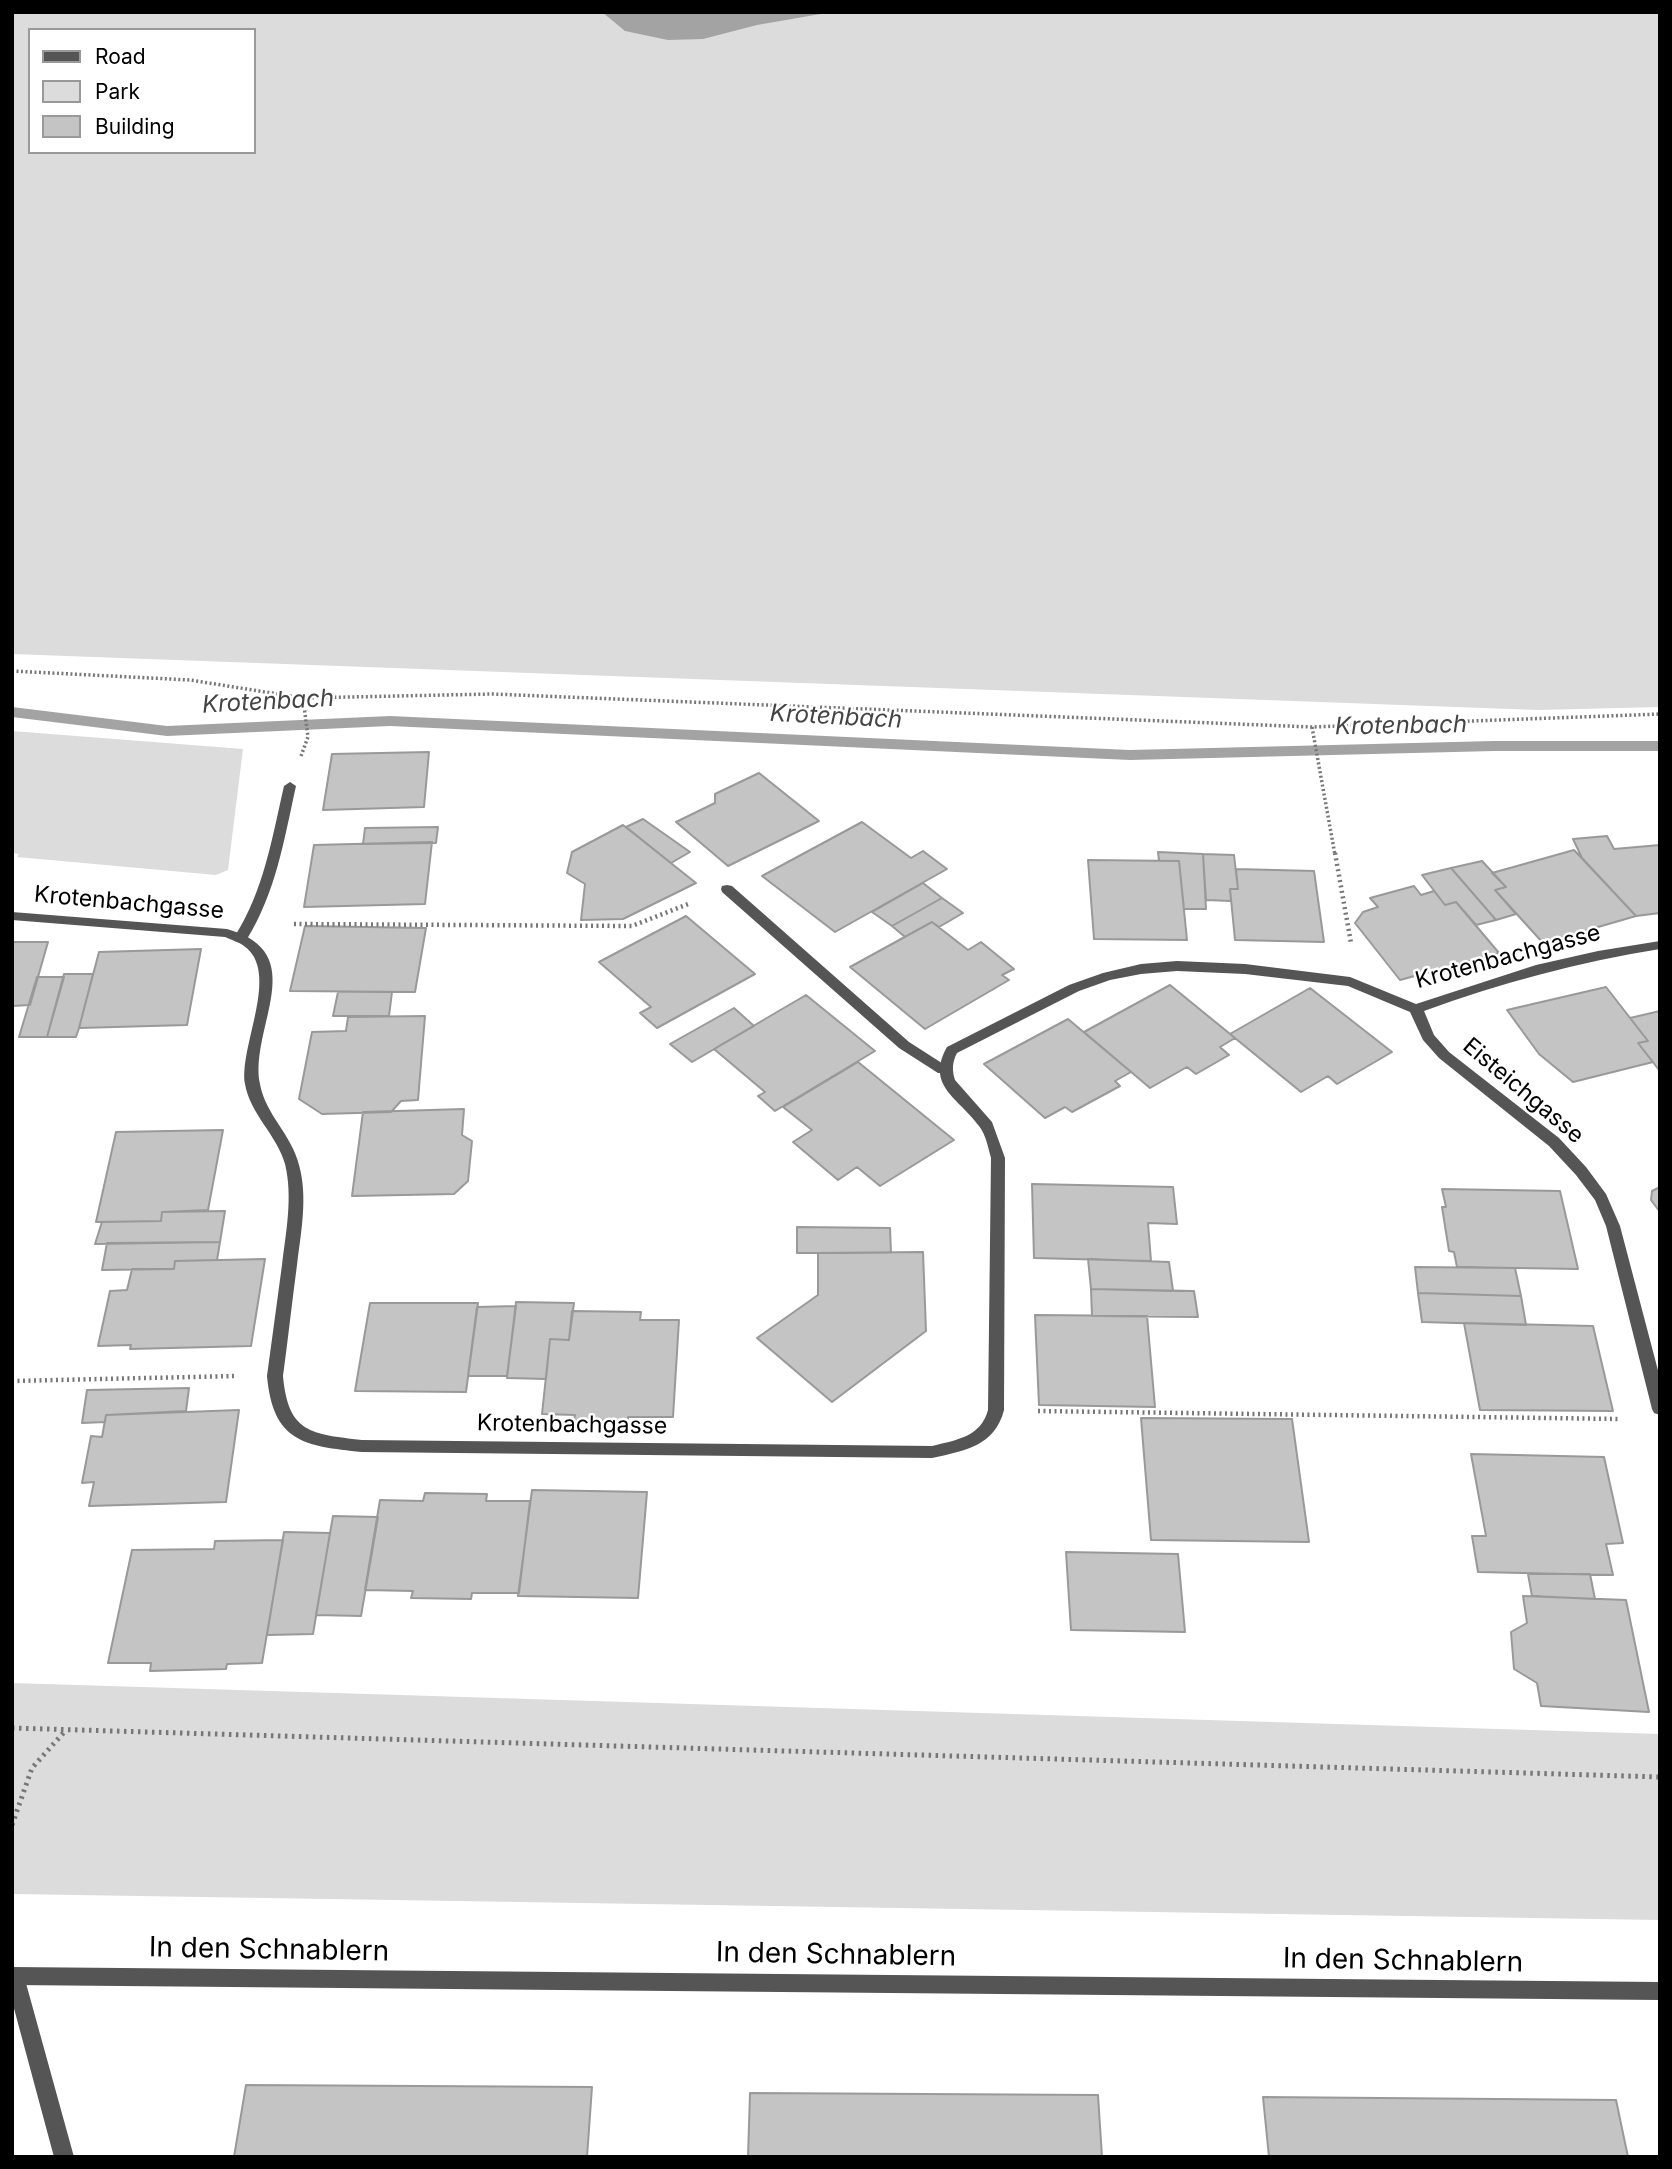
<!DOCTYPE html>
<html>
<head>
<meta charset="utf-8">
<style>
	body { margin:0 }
	#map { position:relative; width:1672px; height:2169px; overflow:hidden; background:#fff; font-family:Inter,sans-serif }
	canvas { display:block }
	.frame { position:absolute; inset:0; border:14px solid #000; pointer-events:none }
	.legend { position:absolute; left:28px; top:28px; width:228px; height:126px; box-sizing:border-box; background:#fff; border:2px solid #999; margin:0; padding:9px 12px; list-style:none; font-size:21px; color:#000 }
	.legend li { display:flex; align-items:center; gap:14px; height:35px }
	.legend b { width:35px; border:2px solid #999 }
</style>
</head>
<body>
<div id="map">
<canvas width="1672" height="2169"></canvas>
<div class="frame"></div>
<ul class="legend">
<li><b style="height:9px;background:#555"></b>Road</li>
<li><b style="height:19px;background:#dcdcdc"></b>Park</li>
<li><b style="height:19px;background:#c4c4c4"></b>Building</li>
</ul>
</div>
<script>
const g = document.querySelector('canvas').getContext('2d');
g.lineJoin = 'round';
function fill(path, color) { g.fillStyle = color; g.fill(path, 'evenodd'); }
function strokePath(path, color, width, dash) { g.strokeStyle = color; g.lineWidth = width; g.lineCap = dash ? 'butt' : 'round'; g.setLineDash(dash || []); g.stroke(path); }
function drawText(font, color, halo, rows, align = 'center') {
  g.font = font + ' Inter,sans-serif'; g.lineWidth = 5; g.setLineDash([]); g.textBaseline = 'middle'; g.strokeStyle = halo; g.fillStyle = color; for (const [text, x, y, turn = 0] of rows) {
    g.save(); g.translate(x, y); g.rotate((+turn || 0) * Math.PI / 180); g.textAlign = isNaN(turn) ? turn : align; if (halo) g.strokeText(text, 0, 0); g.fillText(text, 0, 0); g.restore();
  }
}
const green = new Path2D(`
	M12,12H1660V707L1538,710L12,654ZM30,30H254V152H30Z
	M12,731L243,749L228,870L216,875L17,857L19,854L12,853Z
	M12,1683L1660,1734V1920L12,1894Z`);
const water = new Path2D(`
	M602,12H832L757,25L703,39L668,40L625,31Z`);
const stream = new Path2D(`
	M12,707L167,726L390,716L1130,750L1494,741H1660V751H1494L1130,760L390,726L167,736L12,717Z`);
const building = new Path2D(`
	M429,752L424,807L323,810L332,754Z
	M759,773L819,821L728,866L676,822L715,803V794Z
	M643,819L690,852L671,863L626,827Z
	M862,822L911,858L923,851L947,869L835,932L762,876Z
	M623,825L696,883L623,919L581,920L585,884L567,873L572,852Z
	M438,827L436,843L363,844L365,828Z
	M1607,836L1614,849L1660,845V913L1636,916L1582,858L1573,839Z
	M432,842L425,904L304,907L314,845Z
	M1574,850L1636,916L1543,943L1495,890L1506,887L1492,873Z
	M1158,852L1203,854L1206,909H1184L1179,861H1159Z
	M1203,854L1234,855L1238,889H1230L1231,901L1206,900Z
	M1088,860L1179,861L1187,940L1094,939Z
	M1482,861L1506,887L1495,890L1516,914L1496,920L1451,868Z
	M1451,868L1496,920L1476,925L1456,902L1445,905L1422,875Z
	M1236,869L1314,871L1324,942L1235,940L1230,889H1238Z
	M923,883L942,898L892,926L872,912Z
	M1414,886L1421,895L1434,891L1445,905L1456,902L1499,953L1400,980L1355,923L1363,912L1378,907L1370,898Z
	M942,898L963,913L939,927L932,922L905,937L892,926Z
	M686,916L755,974L657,1028L640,1013L651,1007L599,962Z
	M932,922L968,950L981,942L1014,969L1002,975L1009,980L925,1029L850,967Z
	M305,926L426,928L415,992L290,991Z
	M12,942H48L30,1005L12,1006Z
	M201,949L187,1025L79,1028L99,952Z
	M64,974H93L79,1028L76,1037H47Z
	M37,977H64L47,1037H19Z
	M1170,985L1235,1038L1220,1047L1229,1055L1196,1074L1187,1067L1150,1088L1084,1032Z
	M1606,987L1648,1041L1638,1043L1653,1062L1573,1082L1539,1054L1507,1010Z
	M1310,988L1392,1052L1337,1084L1328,1076L1301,1092L1230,1034Z
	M338,992H392L389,1016H333Z
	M806,995L875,1051L775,1111L758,1096L765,1092L714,1049Z
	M734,1008L754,1026L692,1062L670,1044Z
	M1660,1011V1070H1659L1638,1043L1648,1041L1630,1018Z
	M425,1016L418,1100L401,1101L391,1112L322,1114L299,1099L312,1032L346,1031L348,1017Z
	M1068,1019L1131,1072L1115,1081L1120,1086L1072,1112L1065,1107L1045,1118L984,1064Z
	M858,1062L954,1140L880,1186L857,1167L838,1180L793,1142L812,1130L783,1107Z
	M464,1109L462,1135L472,1141L468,1181L454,1194L352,1196L363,1112Z
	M223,1130L208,1210L162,1212L161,1221L96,1222L116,1132Z
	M1032,1184L1173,1187L1177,1224L1148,1223L1151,1261L1034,1258Z
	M1660,1187V1212L1651,1200L1652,1191Z
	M1442,1189L1560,1191L1578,1269L1457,1267L1454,1252L1449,1251L1442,1207H1446Z
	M225,1211L220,1242L95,1244L102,1222L161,1221L162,1212Z
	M797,1227L890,1228L891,1253H797Z
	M220,1242L217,1260L175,1261L174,1269L102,1270L107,1243Z
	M923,1252L926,1331L832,1402L757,1338L818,1295V1253Z
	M265,1259L251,1346L130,1349L131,1345L98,1346L110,1291L127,1290L132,1269H174L175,1261Z
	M1088,1259L1169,1262L1173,1291L1091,1289Z
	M1415,1267L1515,1268L1521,1296L1418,1293Z
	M1091,1289L1194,1291L1198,1317L1092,1316Z
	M1418,1293L1521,1296L1526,1325L1422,1322Z
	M516,1302L574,1303L569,1340L550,1339L546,1379L507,1378Z
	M370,1303H478L466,1392L355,1391Z
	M516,1306L507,1376H468L477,1307Z
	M572,1311L641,1312L640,1320H679L673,1417H628V1421L574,1420L575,1415L542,1414L550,1339L569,1340Z
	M1035,1315L1147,1316L1155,1407L1039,1405Z
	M1464,1323L1593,1326L1613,1411L1480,1410Z
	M189,1388L186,1411L106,1415L105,1422L82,1423L87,1390Z
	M239,1410L226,1502L89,1506L94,1482L82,1483L91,1436L102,1437L106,1415Z
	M1141,1418L1292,1419L1309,1542L1151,1540Z
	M1471,1454L1604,1457L1623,1543L1606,1544L1613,1575L1478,1572L1472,1536H1486Z
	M532,1490L647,1492L638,1598L518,1596Z
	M425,1493L487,1494L486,1501H530L519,1593H472L471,1599L411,1598L413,1591L365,1590L380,1500L423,1501Z
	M333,1516L378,1517L361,1616L316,1615Z
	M284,1532L330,1533L313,1634L267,1635Z
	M283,1540L262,1663L227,1664L226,1669L150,1671L151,1663H108L132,1550L214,1549L215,1541Z
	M1066,1552L1178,1554L1185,1632L1071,1630Z
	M1528,1574H1590L1595,1599L1532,1596Z
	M1523,1596L1626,1600L1649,1712L1541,1706L1537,1683L1514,1669L1511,1632L1527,1623Z
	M246,2085L592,2087L587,2157H234Z
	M750,2093L1098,2095L1102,2157H748Z
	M1263,2097L1616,2100L1628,2157H1269Z`);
const pathFar2 = new Path2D(`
	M12,671L190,680L303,698L492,694L1312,727L1660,714
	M1312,727L1335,855
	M301,756L308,737L303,698`);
const pathFar1 = new Path2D(`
	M1335,853L1351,943
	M294,924L632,926L691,903
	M12,1381L235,1376
	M1038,1411L1620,1419`);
const path = new Path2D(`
	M12,1728L1660,1777
	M12,1825L32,1768L66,1730`);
const service = new Path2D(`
	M290,782L296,786C284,840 276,892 247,939H237L235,936C264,890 272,838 284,786Z
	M727,885L732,886L909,1042L948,1067L950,1070L948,1073H938L899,1048L722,892L721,889L722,886Z`);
const minor = new Path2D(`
	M12,912L227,929C313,953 249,1028 260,1084C265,1114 292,1135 299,1165C308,1197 301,1232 297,1265C292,1302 288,1339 283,1376C288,1433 311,1434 362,1440L932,1446C956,1440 981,1437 988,1410L991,1158C988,1147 986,1135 979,1126C959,1098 925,1086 947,1047L1069,985L1103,973L1141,964L1177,961L1245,964L1350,977L1416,1004L1536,965L1598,951L1660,941V949C1578,962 1501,983 1424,1011L1434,1035L1449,1052L1559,1138L1586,1167L1606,1194L1620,1226L1660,1378V1415L1654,1413L1652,1409L1606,1226L1595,1200L1576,1175L1549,1146L1439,1058L1423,1040L1410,1012L1348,986L1245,974L1177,971L1141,974L1110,980L1079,991L957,1053C952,1063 952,1070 955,1080L992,1122L1005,1158L1004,1410C995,1446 964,1451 932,1458L362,1452C304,1446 273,1442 267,1376C272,1339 277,1302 282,1265C286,1232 293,1197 285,1164C277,1135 250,1114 245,1084C239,1046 281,972 244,946C239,942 231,940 225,937L12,920Z
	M15,1967L22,1970L24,1976L74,2157H54L12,2001V1968Z`);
const tertiary = new Path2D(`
	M12,1967L1660,1982V2000L12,1985Z`);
const streetNames = [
	["Krotenbachgasse",129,903,5],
	["Krotenbachgasse",1508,957,-15],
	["Eisteichgasse",1523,1091,40],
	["Krotenbachgasse",572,1425,1]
];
const waterNames = [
	["Krotenbach",268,702,-3],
	["Krotenbach",836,717,3],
	["Krotenbach",1401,726,-1]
];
const nearStreetnames = [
	["In den Schnablern",269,1950,1],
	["In den Schnablern",836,1955,1],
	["In den Schnablern",1403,1961,1]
];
fill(green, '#dcdcdc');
fill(water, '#a3a3a3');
fill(stream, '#a3a3a3');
fill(building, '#c4c4c4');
strokePath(building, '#999', 2);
strokePath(pathFar2, '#777', 3.5, [2, 2.5]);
strokePath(pathFar1, '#777', 4.5, [2, 3.5]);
strokePath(path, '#777', 5, [2.5, 4.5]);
fill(service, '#555');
fill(minor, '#555');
fill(tertiary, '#555');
drawText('23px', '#000', '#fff', streetNames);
drawText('italic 24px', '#444', '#fff', waterNames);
drawText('28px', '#000', '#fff', nearStreetnames);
</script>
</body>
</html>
